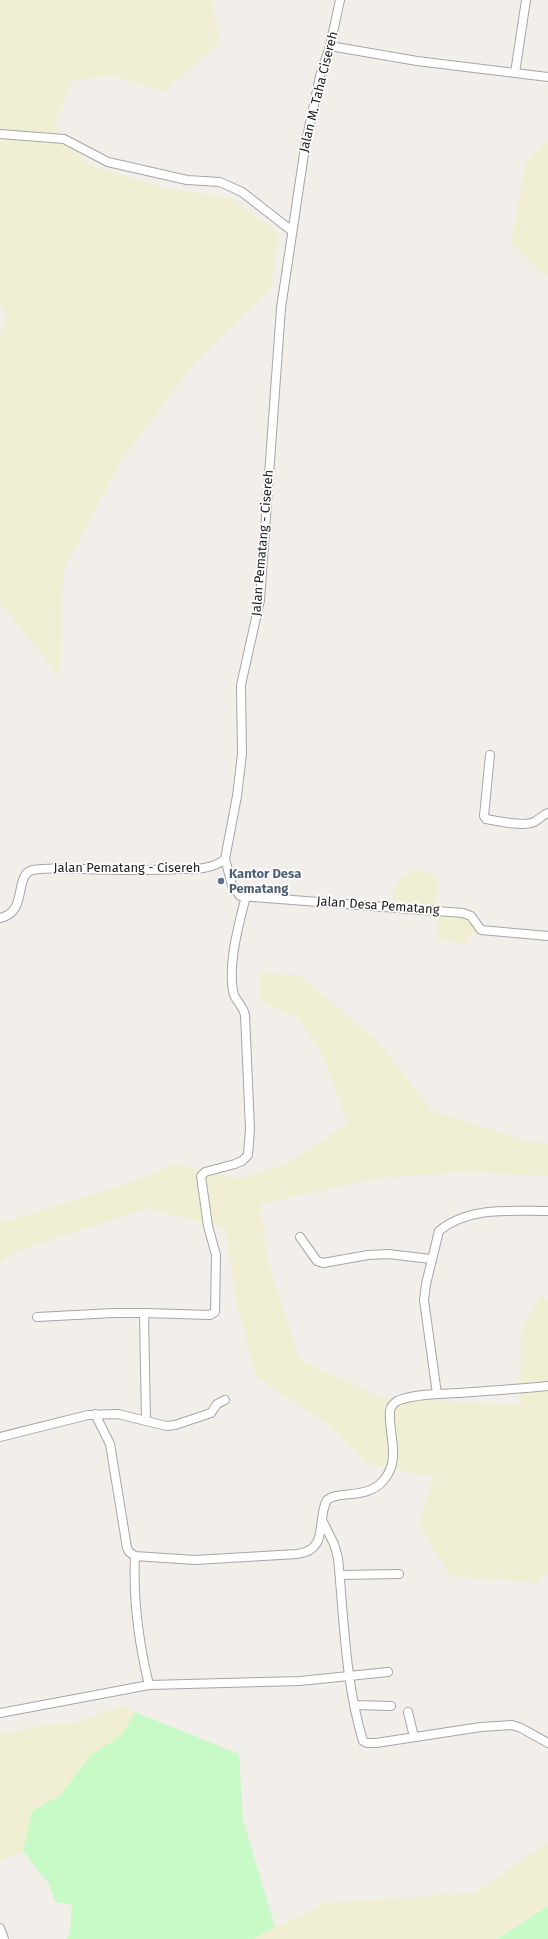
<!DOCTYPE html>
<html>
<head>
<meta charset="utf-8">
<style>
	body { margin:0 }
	canvas { display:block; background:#f2eee9 }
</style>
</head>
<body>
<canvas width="548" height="1939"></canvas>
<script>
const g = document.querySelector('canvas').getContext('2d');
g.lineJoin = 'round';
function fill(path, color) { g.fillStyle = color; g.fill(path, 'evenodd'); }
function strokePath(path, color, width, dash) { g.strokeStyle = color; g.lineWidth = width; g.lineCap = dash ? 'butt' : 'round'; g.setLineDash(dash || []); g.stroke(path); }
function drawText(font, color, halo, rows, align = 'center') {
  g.font = font + ' "Fira Sans",sans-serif'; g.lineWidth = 3.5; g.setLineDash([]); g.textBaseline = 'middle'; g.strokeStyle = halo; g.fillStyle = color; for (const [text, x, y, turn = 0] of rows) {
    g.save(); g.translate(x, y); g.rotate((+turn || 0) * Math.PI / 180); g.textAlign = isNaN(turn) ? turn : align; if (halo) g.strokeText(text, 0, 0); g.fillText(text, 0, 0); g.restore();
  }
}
const farmland = new Path2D(`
	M0,0H212L219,43L164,92L110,75L73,81L54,124L87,164L163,188L231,198L279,234L271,289L192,366L122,459L63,571L60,679L0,602V336L7,315L0,304Z
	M548,140V276L543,275L511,242L526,163Z
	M420,870L437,877L438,886L436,905L391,900L398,879L411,871Z
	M437,913L463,914L477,927V935L469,932L468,943L437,940Z
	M260,972L300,976L380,1043L431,1110L526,1141L548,1144V1176L469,1172L379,1178L260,1204L268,1263L300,1360L382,1398L519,1405L522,1330L541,1295L548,1300V1572L538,1583L450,1576L418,1524L433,1477L367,1464L328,1424L256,1377L236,1299L225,1229L148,1208L14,1252L0,1264V1223L124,1185L176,1164L240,1179L289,1162L348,1123L320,1051L299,1019L260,1001Z
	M122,1705L135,1712L122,1735L91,1755L60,1796L32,1811L23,1851L0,1861V1734L46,1725L78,1722Z
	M548,1842V1905L495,1939H251L325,1903L474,1893Z`);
const park = new Path2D(`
	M135,1712L239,1754L243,1820L275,1927L253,1939H67L70,1932L72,1905L55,1902L49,1884L23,1851L32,1811L60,1796L91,1755L122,1735Z
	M548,1906V1939H497Z`);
const minor = new Path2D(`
	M330,46L417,61L548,77
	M515,73L526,0
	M0,134L64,139L108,162L187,180L220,182L242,192L292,231
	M490,755L484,816L486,819C497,821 524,827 534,822C540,819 542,815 548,813
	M225,859L232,885L240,896L463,913L471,916L481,930L548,936
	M0,918C29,912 13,874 33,870C48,867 66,869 81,869C114,870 146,871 178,869C194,869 212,870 225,859L237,796L242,754L241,685L260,600L281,308L305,147L320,76L330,46L340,0
	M300,1237L317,1261L323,1263L368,1255L388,1254L431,1259
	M37,1317L114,1313H144
	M437,1394L424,1300L426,1284L439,1231C469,1206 512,1211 548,1211
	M95,1414L110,1444L127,1548L129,1552L135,1556
	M146,1421L167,1426L175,1425L211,1413L217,1404L225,1400
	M0,1437L88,1415L118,1414L146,1421L144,1313L210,1315L215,1312L216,1255L208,1226L201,1176L205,1172L235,1164L242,1161L248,1155L250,1129L245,1015C243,1005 234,1000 233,991C228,963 239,923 246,896
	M323,1522L334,1544L338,1558C344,1618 345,1682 363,1741L367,1743H376L481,1727L512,1725L521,1728L548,1743
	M340,1575L399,1574
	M149,1685L300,1681L388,1672
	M354,1705L391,1706
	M408,1712L414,1737
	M0,1713L149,1685C139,1644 133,1598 135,1556L195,1560L297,1554C330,1550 316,1519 327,1500C339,1490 366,1500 383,1481C402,1460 388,1434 390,1411C391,1406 394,1403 397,1401C413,1394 440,1394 457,1393C487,1391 518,1389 548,1386
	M0,1928L4,1939`);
const markers = [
	[221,881,4,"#5c6f8a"]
];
const streetNames = [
	["Jalan M. Taha Cisereh",319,92,-76],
	["Jalan Pematang - Cisereh",263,543,-85],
	["Jalan Pematang - Cisereh",127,868],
	["Jalan Desa Pematang",378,906,4]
];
const serviceNames = [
	["Kantor Desa",229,874],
	["Pematang",229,889]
];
fill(farmland, '#f0efd4');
fill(park, '#c8fac7');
strokePath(minor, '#a6a6a6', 10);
strokePath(minor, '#fff', 8);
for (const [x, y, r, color] of markers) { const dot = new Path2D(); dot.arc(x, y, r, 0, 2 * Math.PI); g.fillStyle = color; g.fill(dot); strokePath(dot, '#fff', 1.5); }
drawText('13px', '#222', '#fff', streetNames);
drawText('bold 13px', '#4e5e75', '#fff', serviceNames, 'left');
</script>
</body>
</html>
